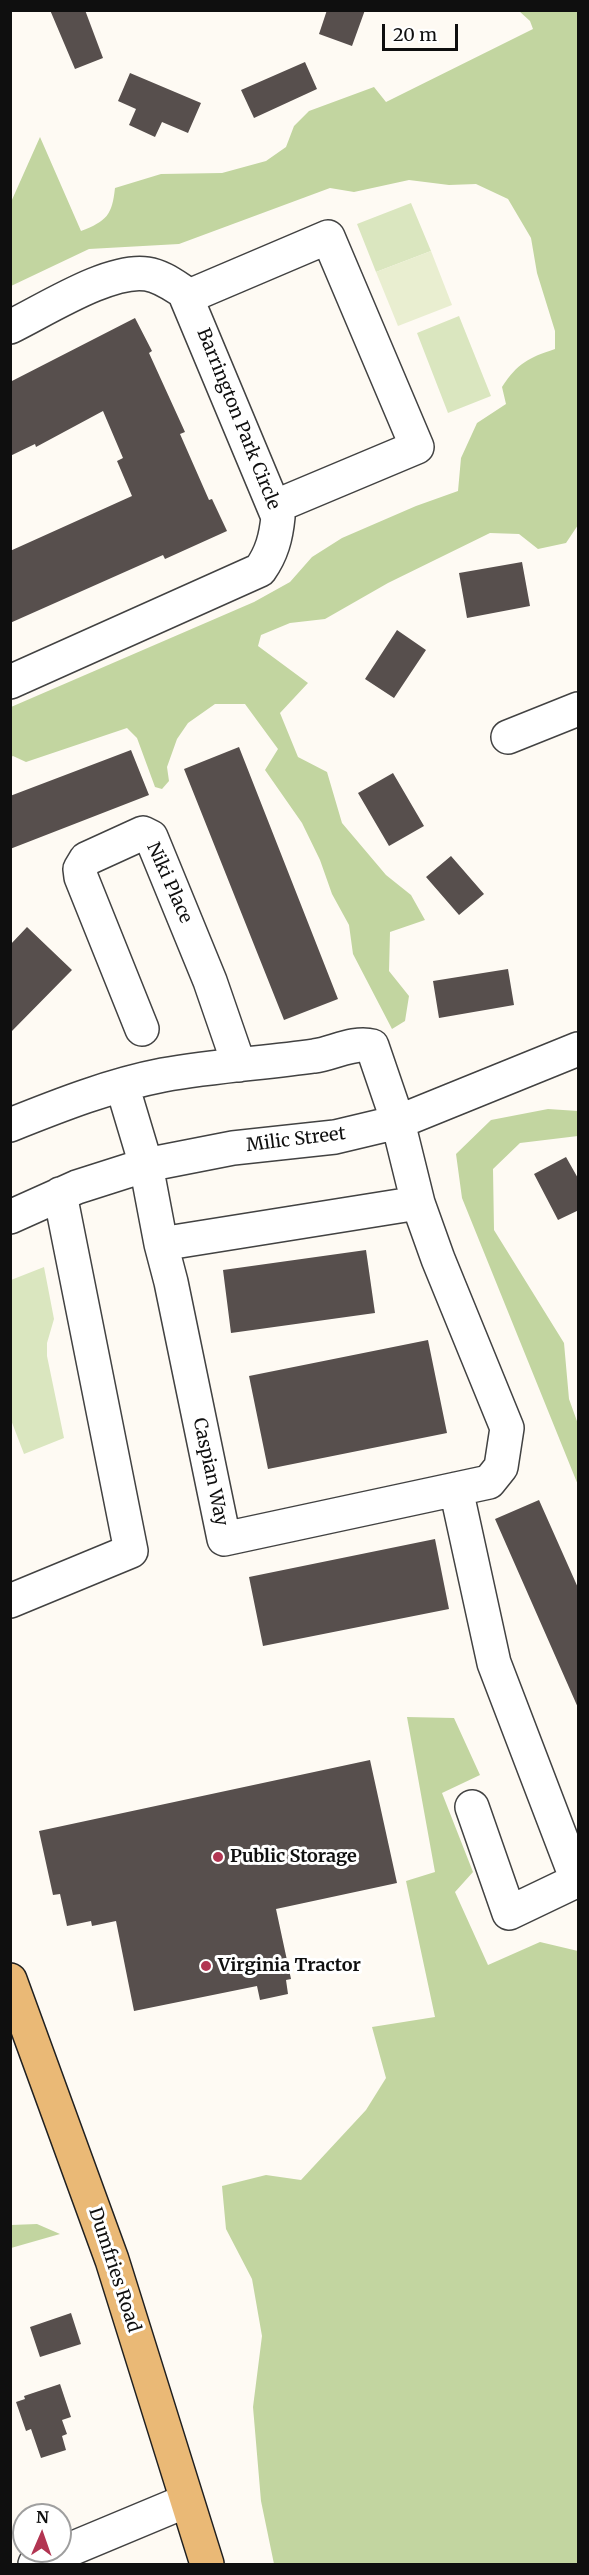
<!DOCTYPE html>
<html>
<head>
<meta charset="utf-8">
<style>
	body { margin:0 }
	#map { position:relative; width:589px; height:2575px; overflow:hidden; background:#fefaf3; font-family:Merriweather,serif }
	canvas { display:block }
	.frame { position:absolute; inset:0; border:12px solid #0f0f0f; pointer-events:none }
	.north { position:absolute; left:12px; top:2503px; width:60px; height:60px; box-sizing:border-box; background:#fff; border:2px solid #9f9f9f; border-radius:50%; rotate:2deg; font-size:16px; font-weight:700; line-height:24px; text-align:center; color:#0f0f0f }
	.north::after { content:''; display:block; margin:auto; width:21px; height:27px; background:#b23552; clip-path:polygon(50% 0,100% 100%,50% 72%,0 100%) }
	.scale { position:absolute; left:382px; top:24px; width:76px; height:27px; box-sizing:border-box; border:3px solid #0f0f0f; border-top:0; padding-left:8px; font-size:18px; line-height:21px; white-space:nowrap; color:#0f0f0f; -webkit-text-stroke:4px #fff; paint-order:stroke }
</style>
</head>
<body>
<div id="map">
<canvas width="589" height="2575"></canvas>
<div class="frame"></div>
<div class="north">N</div>
<div class="scale">20 m</div>
</div>
<script>
const g = document.querySelector('canvas').getContext('2d');
g.lineJoin = 'round';
function fill(path, color) { g.fillStyle = color; g.fill(path, 'evenodd'); }
function strokePath(path, color, width, dash) { g.strokeStyle = color; g.lineWidth = width; g.lineCap = dash ? 'butt' : 'round'; g.setLineDash(dash || []); g.stroke(path); }
function drawText(font, color, halo, rows, align = 'center') {
  g.font = font + ' Merriweather,serif'; g.lineWidth = 6; g.setLineDash([]); g.textBaseline = 'middle'; g.strokeStyle = halo; g.fillStyle = color; for (const [text, x, y, turn = 0] of rows) {
    g.save(); g.translate(x, y); g.rotate((+turn || 0) * Math.PI / 180); g.textAlign = isNaN(turn) ? turn : align; if (halo) g.strokeText(text, 0, 0); g.fillText(text, 0, 0); g.restore();
  }
}
const green = new Path2D(`
	M411,203L431,251L376,272L357,224Z
	M459,316L491,396L448,413L417,333Z
	M44,1267L54,1319L47,1343V1356L64,1438L24,1454L11,1420V1280Z`);
const forest = new Path2D(`
	M519,11H578V525L566,543L538,549L519,534L490,533L388,583L325,619L290,623L261,635L258,646L308,683L280,713L298,757L327,772L342,823L386,875L411,895L425,920L390,932L389,971L409,996L405,1021L392,1029L353,954L349,925L332,894L320,860L302,823L265,770L278,749L245,704H215L188,723L177,739L167,767L169,781L162,789L155,787L137,738L127,728L26,762L13,756L11,757V707L254,602L290,582L312,557L342,538L416,506L458,491L461,458L477,423L506,404L502,387C518,363 528,358 555,349V331L537,273L531,238L508,199L476,184L449,185L409,180L354,192L330,188L179,244L89,249L11,286V202L40,137L81,231C107,221 112,215 115,188L161,174L222,173L266,161L286,147L294,126L309,111L374,87L386,102L533,29L530,21Z
	M548,1109L578,1111V1136L520,1143L493,1169L494,1230L564,1343L569,1399L578,1424V1485L462,1198L456,1154L491,1120Z
	M407,1717L454,1718L480,1775L442,1793L473,1872L455,1892L488,1965L540,1942L578,1951V2564H274L261,2501L253,2407L262,2336L252,2279L226,2229L222,2186L266,2175L301,2180L366,2110L386,2078L372,2027L435,2017L406,1881L435,1872Z
	M37,2224L60,2234L11,2248V2225Z`);
const pitch = new Path2D(`
	M431,251L452,305L398,326L376,272Z`);
const building = new Path2D(`
	M50,10H85L103,58L75,69Z
	M327,10H365L352,46L319,34Z
	M305,62L317,89L254,118L241,90Z
	M130,73L201,103L188,133L162,122L155,137L129,125L136,109L118,101Z
	M135,318L152,351L149,353L185,432L180,434L209,500L212,499L227,531L165,559L163,555L10,623V551L132,496L117,461L123,458L103,411L36,447L35,444L10,456V382Z
	M522,562L530,606L467,618L459,573Z
	M397,630L426,650L394,698L365,679Z
	M239,747L338,999L284,1020L184,769Z
	M131,750L149,795L10,849V796Z
	M393,773L424,826L389,846L358,793Z
	M451,856L484,894L459,915L426,877Z
	M27,927L72,970L10,1033V945Z
	M508,969L514,1005L439,1018L433,981Z
	M566,1157L579,1180V1210L558,1220L534,1174Z
	M366,1250L375,1313L231,1333L223,1270Z
	M428,1340L447,1433L268,1469L249,1376Z
	M539,1500L579,1590V1710L495,1519Z
	M435,1539L449,1609L263,1646L249,1577Z
	M370,1760L397,1883L276,1909L291,1979L286,1980L288,1994L260,2000L257,1986L134,2011L116,1921L92,1926L91,1921L67,1926L60,1894L53,1895L39,1831Z
	M71,2313L81,2344L40,2357L30,2327Z
	M60,2384L71,2417L62,2420L67,2434L62,2436L66,2450L41,2458L31,2429L26,2431L16,2402L25,2399L24,2396Z`);
const minor = new Path2D(`
	M187,297L328,237L417,447L274,507
	M10,327C45,310 110,268 147,274C161,276 173,285 184,292L278,517C276,537 272,553 260,570L10,682
	M508,737L578,709
	M142,1029L81,877L80,869L86,859L143,833L151,837L210,981L239,1065
	M10,1125C60,1105 111,1085 163,1075C213,1066 264,1063 314,1056C332,1054 354,1041 372,1046L398,1122L418,1203L438,1259L507,1428L501,1467L489,1482L224,1539L171,1282L161,1244L146,1165L122,1085
	M10,1217L77,1187L146,1165L233,1148L335,1137L398,1122L578,1049
	M161,1244L418,1203
	M456,1489L494,1663L577,1880
	M10,1601L131,1551L60,1194
	M472,1807L509,1913L578,1880
	M35,2564L186,2501`);
const major = new Path2D(`
	M10,1980L112,2260L207,2564`);
const markers = [
	[218,1857,6,"#b23552"],
	[206,1966,6,"#b23552"]
];
const streetNames = [
	["Barrington Park Circle",238,419,68],
	["Niki Place",169,883,66],
	["Milic Street",296,1140,-7],
	["Caspian Way",210,1472,78],
	["Dumfries Road",114,2270,72]
];
const poiNames = [
	["Public Storage",230,1857],
	["Virginia Tractor",218,1966]
];
fill(green, '#dae6bf');
fill(forest, '#c2d5a0');
fill(pitch, '#e9eed0');
fill(building, '#574f4d');
strokePath(minor, '#424242', 36);
strokePath(major, '#202020', 36);
strokePath(minor, '#fff', 33);
strokePath(major, '#eab976', 33);
for (const [x, y, r, color] of markers) { const dot = new Path2D(); dot.arc(x, y, r, 0, 2 * Math.PI); g.fillStyle = color; g.fill(dot); strokePath(dot, '#fff', 2); }
drawText('18px', '#0f0f0f', '#fff', streetNames);
drawText('bold 18px', '#0f0f0f', '#fff', poiNames, 'left');
</script>
</body>
</html>
